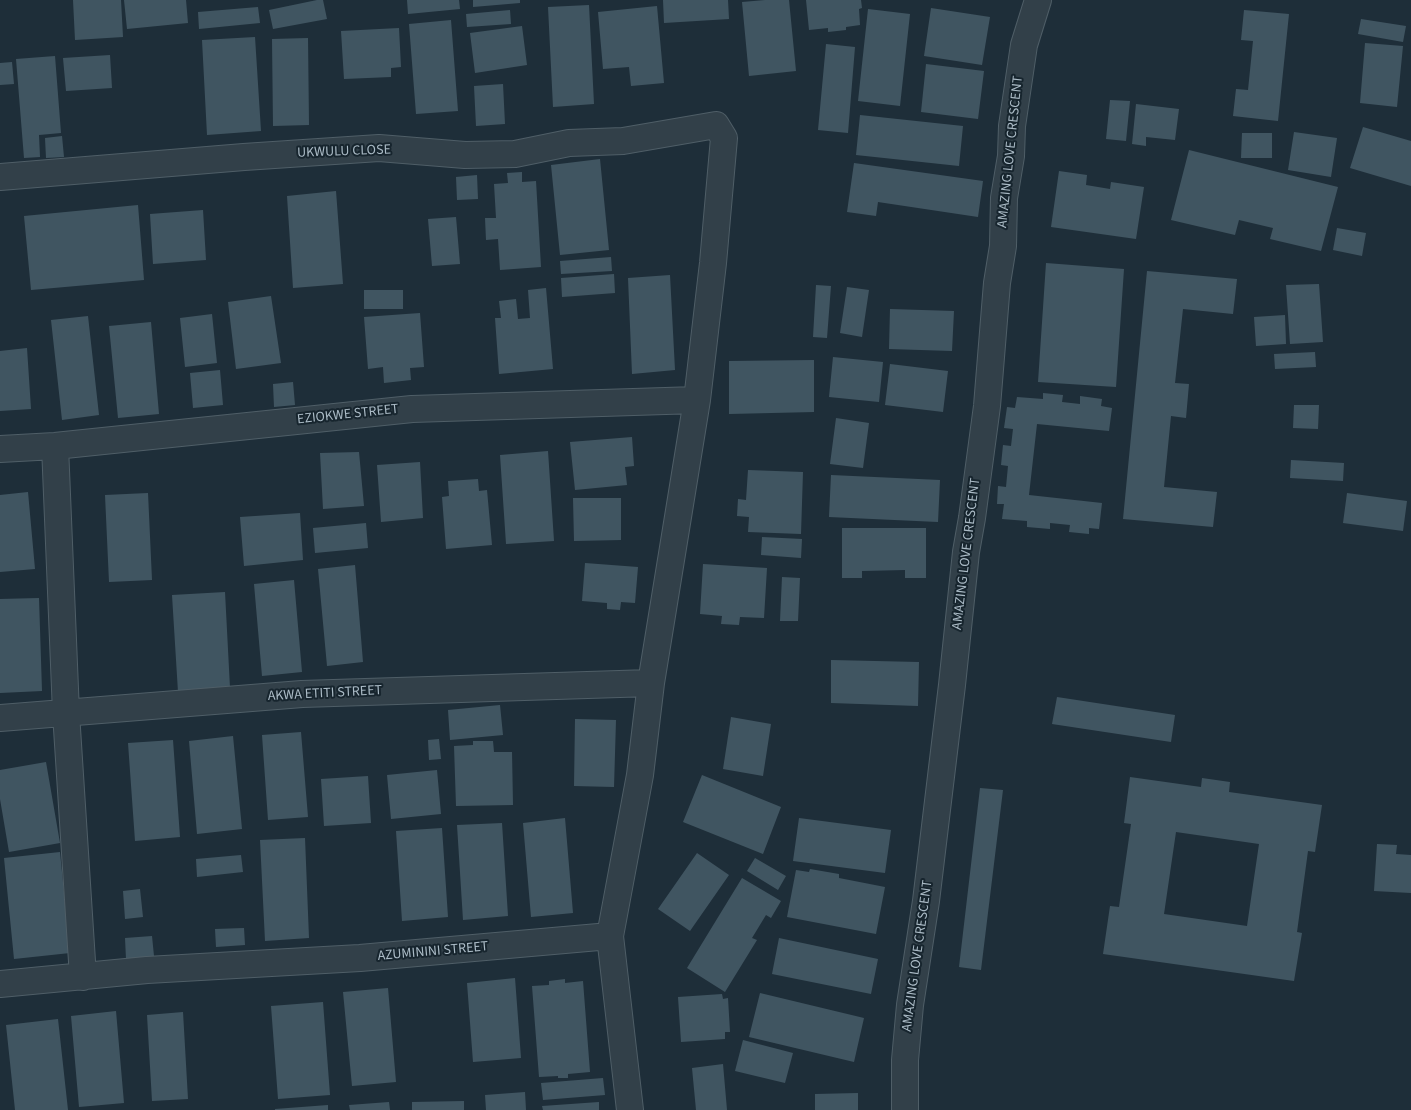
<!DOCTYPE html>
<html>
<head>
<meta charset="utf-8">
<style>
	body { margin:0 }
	canvas { display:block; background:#1e2e39 }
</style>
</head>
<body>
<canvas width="1411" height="1110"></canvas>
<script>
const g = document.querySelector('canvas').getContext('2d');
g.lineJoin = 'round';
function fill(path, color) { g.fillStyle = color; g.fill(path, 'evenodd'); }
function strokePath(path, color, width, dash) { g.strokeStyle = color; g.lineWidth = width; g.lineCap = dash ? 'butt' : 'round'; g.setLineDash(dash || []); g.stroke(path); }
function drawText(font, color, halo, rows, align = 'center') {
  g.font = font + ' "Source Sans 3",sans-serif'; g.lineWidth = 4; g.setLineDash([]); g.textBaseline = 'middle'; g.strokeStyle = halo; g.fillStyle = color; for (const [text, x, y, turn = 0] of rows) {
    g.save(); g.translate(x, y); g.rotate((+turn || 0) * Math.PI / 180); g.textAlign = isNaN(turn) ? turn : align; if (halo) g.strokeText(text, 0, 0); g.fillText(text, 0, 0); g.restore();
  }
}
const building = new Path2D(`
	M73,0H121L123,37L75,40Z
	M124,0H186L188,23L127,29Z
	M317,0H323L327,19L273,29L269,10Z
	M407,0H459L460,9L408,14Z
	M473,0H520V3L473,7Z
	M663,0H728L729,19L664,23Z
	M765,0H789L796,71L749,76L742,2Z
	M806,0H861L862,8L859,9L860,25L846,27V30L828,32V28L809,30Z
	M589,5L594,104L553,107L548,7Z
	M657,6L664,83L631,86L629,67L603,69L598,12Z
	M258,7L260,23L199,29L198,12Z
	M931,8L990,17L982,65L924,56Z
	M868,9L910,14L900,106L858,101Z
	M510,10L511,24L467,27L466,14Z
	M1244,10L1289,14L1278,121L1233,116L1236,89L1248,90L1253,41L1241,40Z
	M1361,19L1406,26L1403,42L1358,34Z
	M451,20L458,111L416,114L409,24Z
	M522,26L527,65L475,73L470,33Z
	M399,28L401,67L391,68V77L344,79L341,31Z
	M255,37L261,131L207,135L202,40Z
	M308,38L309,125L273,126L272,39Z
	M1365,43L1403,46L1397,107L1360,103Z
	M826,44L855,47L848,133L818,130Z
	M110,55L112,88L66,91L63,58Z
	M55,56L61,133L39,135L40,157L24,158L16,59Z
	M12,62L14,84L0,85V63Z
	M926,64L984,71L978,119L921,112Z
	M503,84L505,124L476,126L474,86Z
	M1110,100L1130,101L1126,141L1106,139Z
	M1136,104L1179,109L1175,140L1146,137V146L1132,144Z
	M860,115L963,126L959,166L856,155Z
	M1363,127L1411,141V186L1350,168Z
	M1294,132L1337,138L1331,177L1288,170Z
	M1242,133H1272V158H1241Z
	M62,136L64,157L46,158L45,138Z
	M1189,150L1338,187L1321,251L1270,239L1273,228L1239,220L1235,235L1171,220Z
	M600,159L609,250L560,255L551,165Z
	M854,163L983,181L978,217L878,202L876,216L847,212Z
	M1059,171L1087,175L1086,185L1110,189L1111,182L1144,187L1136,239L1051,227Z
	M522,172V182L536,181L541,267L500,270L498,239L486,240L485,218H496L494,184L508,183L507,173Z
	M477,175L478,199L457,200L456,177Z
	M336,191L343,284L293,288L287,196Z
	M138,205L144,280L31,290L24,216Z
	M203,210L206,260L153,264L150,214Z
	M456,217L460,264L432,266L428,219Z
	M1337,228L1366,233L1362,256L1333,250Z
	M611,257L612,271L561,274L560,261Z
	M1046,263L1124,269L1116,387L1038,382Z
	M1147,271L1237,279L1233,314L1183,309L1175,383L1189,384L1186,418L1171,416L1164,487L1217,492L1213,527L1123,519Z
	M614,274L615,293L562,297L561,278Z
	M670,275L675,370L632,374L628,278Z
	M1319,284L1323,342L1290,344L1286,285Z
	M816,285L831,286L827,338L813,337Z
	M847,287L869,290L862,337L840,333Z
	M546,288L553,369L499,374L495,318H501L499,301L516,299L518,319L530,318L528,290Z
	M364,290H403V309H364Z
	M271,296L281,363L236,369L228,302Z
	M890,309L954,311L952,351L889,349Z
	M420,313L424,367L410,368L411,380L384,383L383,367L368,369L364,317Z
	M212,314L217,363L185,367L180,318Z
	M1285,315L1286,344L1256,346L1254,317Z
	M88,316L99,415L62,420L51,320Z
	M151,322L159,414L118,418L109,326Z
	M27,348L31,409L0,411V351Z
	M1315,352L1316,367L1275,369L1274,354Z
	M833,357L883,362L879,402L829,397Z
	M814,360V412L729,414V361Z
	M890,364L948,371L943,412L885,405Z
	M220,370L223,405L193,408L190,373Z
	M293,382L295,405L274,407L273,384Z
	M1043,393L1063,395L1062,402L1080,404V396L1102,399L1101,406L1112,408L1109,431L1037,424L1029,495L1102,503L1099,529L1089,528V534L1069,532L1070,525L1050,523V529L1027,527V521L1002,519L1004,504H997L998,486L1006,487L1008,466L1001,465L1003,445L1011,446L1013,429L1004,428L1007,407L1015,408L1017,397L1043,399Z
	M1294,405H1319L1318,429L1293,428Z
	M836,418L869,423L863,468L830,464Z
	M632,437L634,466L625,467L627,485L575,490L570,442Z
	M548,451L554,541L506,544L500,455Z
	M359,452L364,506L323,509L320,453Z
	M1291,460L1344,463L1343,481L1290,478Z
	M420,462L423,518L381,522L377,465Z
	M748,470L803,472L801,534L748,532L749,517L737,516L738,499L746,500Z
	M831,475L940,480L938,522L829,517Z
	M478,479L479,491L487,490L492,545L446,549L442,497L449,496L448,481Z
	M28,492L35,569L0,572V495Z
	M148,493L152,580L109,582L105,495Z
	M1347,493L1407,501L1403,531L1343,523Z
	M573,498H621V540L574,541Z
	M300,513L303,560L244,566L240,517Z
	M366,523L368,548L315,553L313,528Z
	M842,528H926V578H905V570L862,571V578H842Z
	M762,537L802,539L801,558L761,555Z
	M585,563L638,567L635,603L621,602L620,610L607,609V603L582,601Z
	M703,564L767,568L764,618L740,617L739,625L721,624L722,616L700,614Z
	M355,565L363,662L327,666L318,569Z
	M782,577L800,578L798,621H780Z
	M294,580L302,672L262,676L254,584Z
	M225,592L230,688L178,692L172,595Z
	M39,598L42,691L0,693V599Z
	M831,660L919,662L918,706L831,703Z
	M1057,697L1175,715L1171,742L1052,724Z
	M500,705L503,735L450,740L448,710Z
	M731,717L771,724L763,776L723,769Z
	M575,719L616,720L614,787L574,786Z
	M301,732L308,817L268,820L262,735Z
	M233,736L242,829L197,834L189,741Z
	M439,739L441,759L429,760L428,740Z
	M173,740L180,837L135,841L128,743Z
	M473,741H493L494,752H512L513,805L456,806L454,746L473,745Z
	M46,762L60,843L9,852L0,799V770Z
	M437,770L441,814L391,819L387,775Z
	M702,775L781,807L763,854L683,822Z
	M368,776L371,823L324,826L321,779Z
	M1130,777L1201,787L1202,778L1230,782L1229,792L1322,805L1315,852L1308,851L1297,932L1302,933L1294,981L1103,954L1110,906L1119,907L1131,824L1124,823ZM1176,832L1259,844L1247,926L1164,914Z
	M980,788L1003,790L981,970L959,967Z
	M565,818L573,913L531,917L523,823Z
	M799,818L891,830L885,873L793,861Z
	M502,823L508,916L463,920L457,825Z
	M442,828L448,917L402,921L396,831Z
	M305,838L309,938L265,941L260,840Z
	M1377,844L1397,845L1396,854L1411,855V893L1374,891Z
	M60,852L70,953L14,959L4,858Z
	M697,853L729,875L690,931L658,909Z
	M241,855L243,872L197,877L196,859Z
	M755,858L786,876L778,890L747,871Z
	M810,869L839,874V878L885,887L876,934L787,917L796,870L809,872Z
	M742,878L781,901L771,918L766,915L752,938L757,940L725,992L687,968Z
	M140,889L143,917L125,919L123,891Z
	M244,928L245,945L216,947L215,929Z
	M152,936L154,956L126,959L125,938Z
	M779,938L878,959L871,994L772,974Z
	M515,978L521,1058L473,1062L467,983Z
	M565,979V983L583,981L590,1072L568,1074V1078H558V1076L539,1077L532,986L549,985V981Z
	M388,988L396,1082L352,1086L343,992Z
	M760,993L864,1018L854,1062L749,1037Z
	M722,994L723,999L728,998L730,1032H725V1039L681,1042L678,997Z
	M323,1002L330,1095L278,1099L271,1006Z
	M116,1011L124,1103L79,1107L71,1016Z
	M183,1012L188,1099L152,1101L147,1015Z
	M58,1019L68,1110H15L6,1025Z
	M743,1040L793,1053L785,1083L735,1071Z
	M723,1064L727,1110H696L692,1068Z
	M603,1078L605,1095L543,1100L541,1083Z
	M525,1092L526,1110H486L485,1095Z
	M858,1093V1110H815V1094Z
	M464,1101V1110H412V1102Z
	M389,1102L390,1110H350L349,1105Z
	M599,1102V1110H543L542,1106Z
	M328,1105V1110H275V1109Z`);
const minor = new Path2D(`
	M0,177L244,157L379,148L465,155L515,154L569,143L623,141L716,125L724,138L713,263L697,400L651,683L640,775L610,936L360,958L147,970L0,984
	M55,446L66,713L83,977
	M0,449L55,446L412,409L697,400
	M0,718L302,694L651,683
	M610,936L630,1110
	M905,1110V1060L910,1005L926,901L952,685L966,552L972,518L987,406L997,283L1003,246L1004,198L1011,156L1012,126L1024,45L1038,0`);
const streetNames = [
	["UKWULU CLOSE",344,152,-2],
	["AMAZING LOVE CRESCENT",1011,152,-84],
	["EZIOKWE STREET",348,415,-6],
	["AMAZING LOVE CRESCENT",967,554,-83],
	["AKWA ETITI STREET",325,694,-3],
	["AZUMININI STREET",433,952,-5],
	["AMAZING LOVE CRESCENT",918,956,-82]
];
fill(building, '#405561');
strokePath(minor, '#4f5e67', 28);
strokePath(minor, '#324049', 26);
drawText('14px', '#abbbc6', '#17252e', streetNames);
</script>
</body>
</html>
